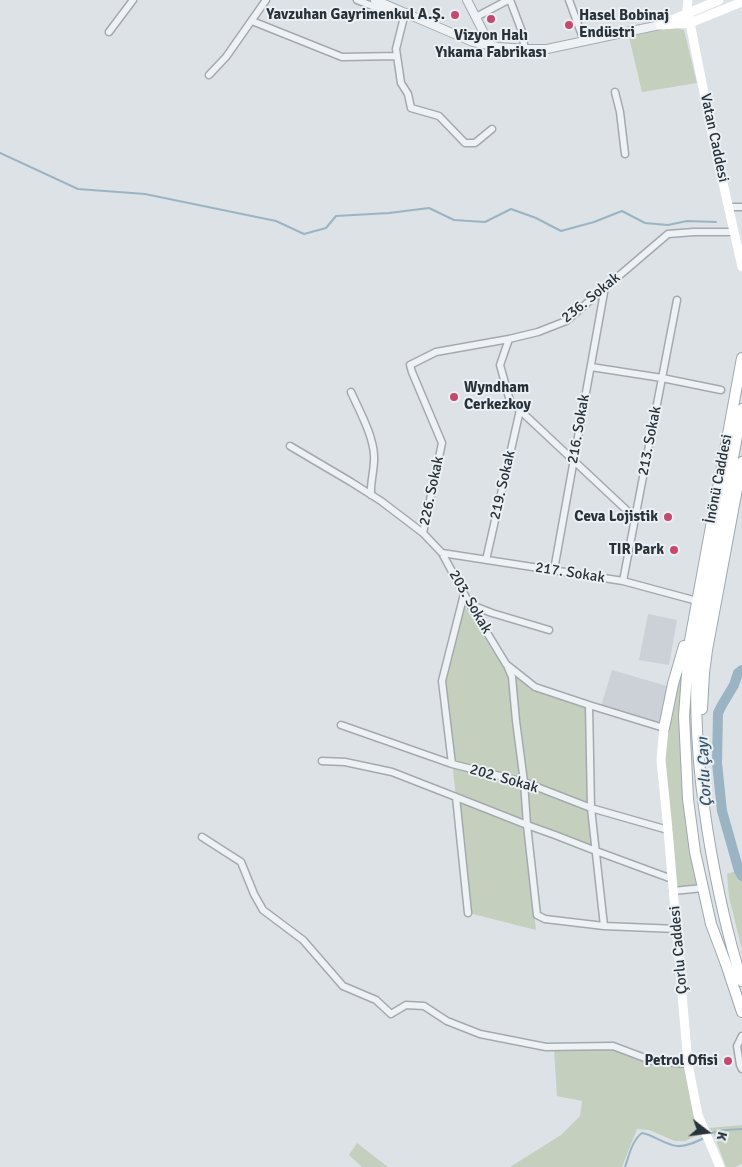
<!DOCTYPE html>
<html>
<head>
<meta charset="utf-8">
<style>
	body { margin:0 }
	#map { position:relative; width:742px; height:1167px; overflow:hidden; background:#dde2e6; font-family:Signika,sans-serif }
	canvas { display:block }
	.north { position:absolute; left:682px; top:1107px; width:50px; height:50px; -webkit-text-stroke:4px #ecf0f3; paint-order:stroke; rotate:105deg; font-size:14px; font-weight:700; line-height:20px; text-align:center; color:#27323b }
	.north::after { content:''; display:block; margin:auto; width:18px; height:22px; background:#27323b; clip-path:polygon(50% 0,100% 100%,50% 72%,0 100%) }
</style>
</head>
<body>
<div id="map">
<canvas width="742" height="1167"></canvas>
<div class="north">K</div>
</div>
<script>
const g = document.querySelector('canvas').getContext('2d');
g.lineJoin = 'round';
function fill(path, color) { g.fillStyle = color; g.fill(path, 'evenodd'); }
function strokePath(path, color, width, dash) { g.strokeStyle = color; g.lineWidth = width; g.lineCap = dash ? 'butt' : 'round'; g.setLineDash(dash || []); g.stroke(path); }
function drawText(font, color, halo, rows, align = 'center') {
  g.font = font + ' Signika,sans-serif'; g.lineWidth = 4; g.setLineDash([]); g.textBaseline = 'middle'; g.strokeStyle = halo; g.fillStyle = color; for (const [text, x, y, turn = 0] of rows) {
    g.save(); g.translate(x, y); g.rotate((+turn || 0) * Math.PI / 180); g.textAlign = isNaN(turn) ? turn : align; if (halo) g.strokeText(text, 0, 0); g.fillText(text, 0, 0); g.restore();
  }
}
const built = new Path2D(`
	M648,614L677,620L669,665L639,660Z
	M612,670L670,687L660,722L601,706Z`);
const green = new Path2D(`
	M675,27L684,30L697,83L642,92L629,37Z
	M463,604L510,677L524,825L536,930L469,913L443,681Z
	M517,678L535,689L588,706L597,851L529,828L515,679Z
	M681,679L683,762L699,885L674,888L663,760L675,690Z
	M736,871L742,881V950L729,897L727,874Z
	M614,1048L652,1062L688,1066L702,1133L685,1141H675L649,1130L637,1129L622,1167H510L561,1135L580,1116L582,1101L557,1096L554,1049Z
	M742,1125V1164L736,1167H726L713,1132L709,1128Z
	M357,1143L388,1167H362L349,1155Z`);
const stream = new Path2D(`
	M0,153L78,189L145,194L276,221L304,234L326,228L336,216L389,213L429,208L454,220L485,222L511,209L536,218L561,231L594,222L622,211L645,223L668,225L687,221L716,222
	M710,1134C719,1129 732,1130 742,1129
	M625,1167C629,1156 632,1140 642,1133C654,1135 665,1145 677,1146C686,1147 696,1142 704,1138`);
const river = new Path2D(`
	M742,670L738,673L734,685L722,705L718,713L717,763L722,811L739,871L742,876`);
const minor = new Path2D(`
	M357,0L403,18
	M510,0L521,29L525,49
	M569,0L584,41
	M405,13L396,49L401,83L408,94L411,108L439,116L465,143H475L492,129
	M476,17L508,0
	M252,21L342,57L397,56
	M109,32L133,0
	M209,75L226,57L266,0
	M615,92L620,112L625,154
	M729,207H742
	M509,339L500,365L510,401L635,518
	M591,367L662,378L721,390
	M351,392C359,410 373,435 374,455C375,468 370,482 371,495
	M290,446L351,482L381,501L423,533L442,553L469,603L506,664L535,687L589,705L664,728
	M423,533L442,443L412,372L410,365L436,352L509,339L538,332L566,321L668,234L694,232H734
	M442,553L623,581L697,601
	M486,560L520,410
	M554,570L605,287
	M623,581L677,300
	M469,604L492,613L549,630
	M507,665L512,677L516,721L524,782L527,825L537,915L545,919L604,926L677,929
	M589,705L591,808L604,926
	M341,725L452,764L524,782L591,808L668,830
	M322,761L345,762L392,772L456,797L527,825L555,835L596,851L672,879
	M452,764L442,681L464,594
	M456,797L468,913
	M202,837L241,862L254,894L263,910L303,940L343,986L376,1000L391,1014L406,1005L424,1006L447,1021L480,1034L546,1047L613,1046L653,1061L688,1064
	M673,891L703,888
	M742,1036L737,1046L740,1065L742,1069`);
const tertiary = new Path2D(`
	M375,0L473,42L498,47L525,49H547L660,25
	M467,0L490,45`);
const secondary = new Path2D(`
	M688,0L687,9L690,23L714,143L742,267
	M719,0L660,25L690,23L742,2
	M664,728L661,760L668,830L688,1064L698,1115L720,1167`);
const primary = new Path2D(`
	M742,358L689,646L684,716L688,799L695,852L711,924L726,964L742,1012
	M742,409L698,648C692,725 701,803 716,878C723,913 731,948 742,981
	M702,709L704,673L707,650L742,462
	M664,728L673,684L684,646`);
const markers = [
	[455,15,5,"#c3496e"],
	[491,19,5,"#c3496e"],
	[569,25,5,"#c3496e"],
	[454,397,5,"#c3496e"],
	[668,517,5,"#c3496e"],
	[674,550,5,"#c3496e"],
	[728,1061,5,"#c3496e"]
];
const poiNames = [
	["Yavzuhan Gayrimenkul A.Ş.",445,15],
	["Hasel Bobinaj",579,16,"left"],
	["Endüstri",579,33,"left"],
	["Vizyon Halı",491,36,"center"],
	["Yıkama Fabrikası",491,53,"center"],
	["Wyndham",464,388,"left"],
	["Cerkezkoy",464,405,"left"],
	["Ceva Lojistik",658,517],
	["TIR Park",664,550],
	["Petrol Ofisi",718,1061]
];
const streetNames = [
	["Vatan Caddesi",714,138,78],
	["236. Sokak",591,298,-39],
	["216. Sokak",579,429,-80],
	["213. Sokak",650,441,-79],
	["İnönü Caddesi",719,479,-79],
	["219. Sokak",503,485,-77],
	["226. Sokak",432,491,-78],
	["217. Sokak",570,573,9],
	["203. Sokak",470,602,60],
	["202. Sokak",504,779,16],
	["Çorlu Caddesi",679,950,-95]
];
const waterNames = [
	["Çorlu Çayı",705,772,-93]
];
fill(built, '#cbd1d7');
fill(green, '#c5cfbe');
strokePath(stream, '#9ab4c4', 2);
strokePath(river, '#9ab4c4', 10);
strokePath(minor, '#a3aaaf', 9);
strokePath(tertiary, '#a3aaaf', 10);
strokePath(primary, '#9da8b0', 12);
strokePath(minor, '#eff2f4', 6);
strokePath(tertiary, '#eff2f4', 8);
strokePath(secondary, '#fff', 9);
strokePath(primary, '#fff', 10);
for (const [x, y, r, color] of markers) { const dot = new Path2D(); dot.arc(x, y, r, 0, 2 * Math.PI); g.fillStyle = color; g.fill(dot); strokePath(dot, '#ecf0f3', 2); }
drawText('bold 15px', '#27323b', '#ecf0f3', poiNames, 'right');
drawText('15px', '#27323b', '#ecf0f3', streetNames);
drawText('italic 16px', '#35566c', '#ecf0f3', waterNames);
</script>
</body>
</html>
